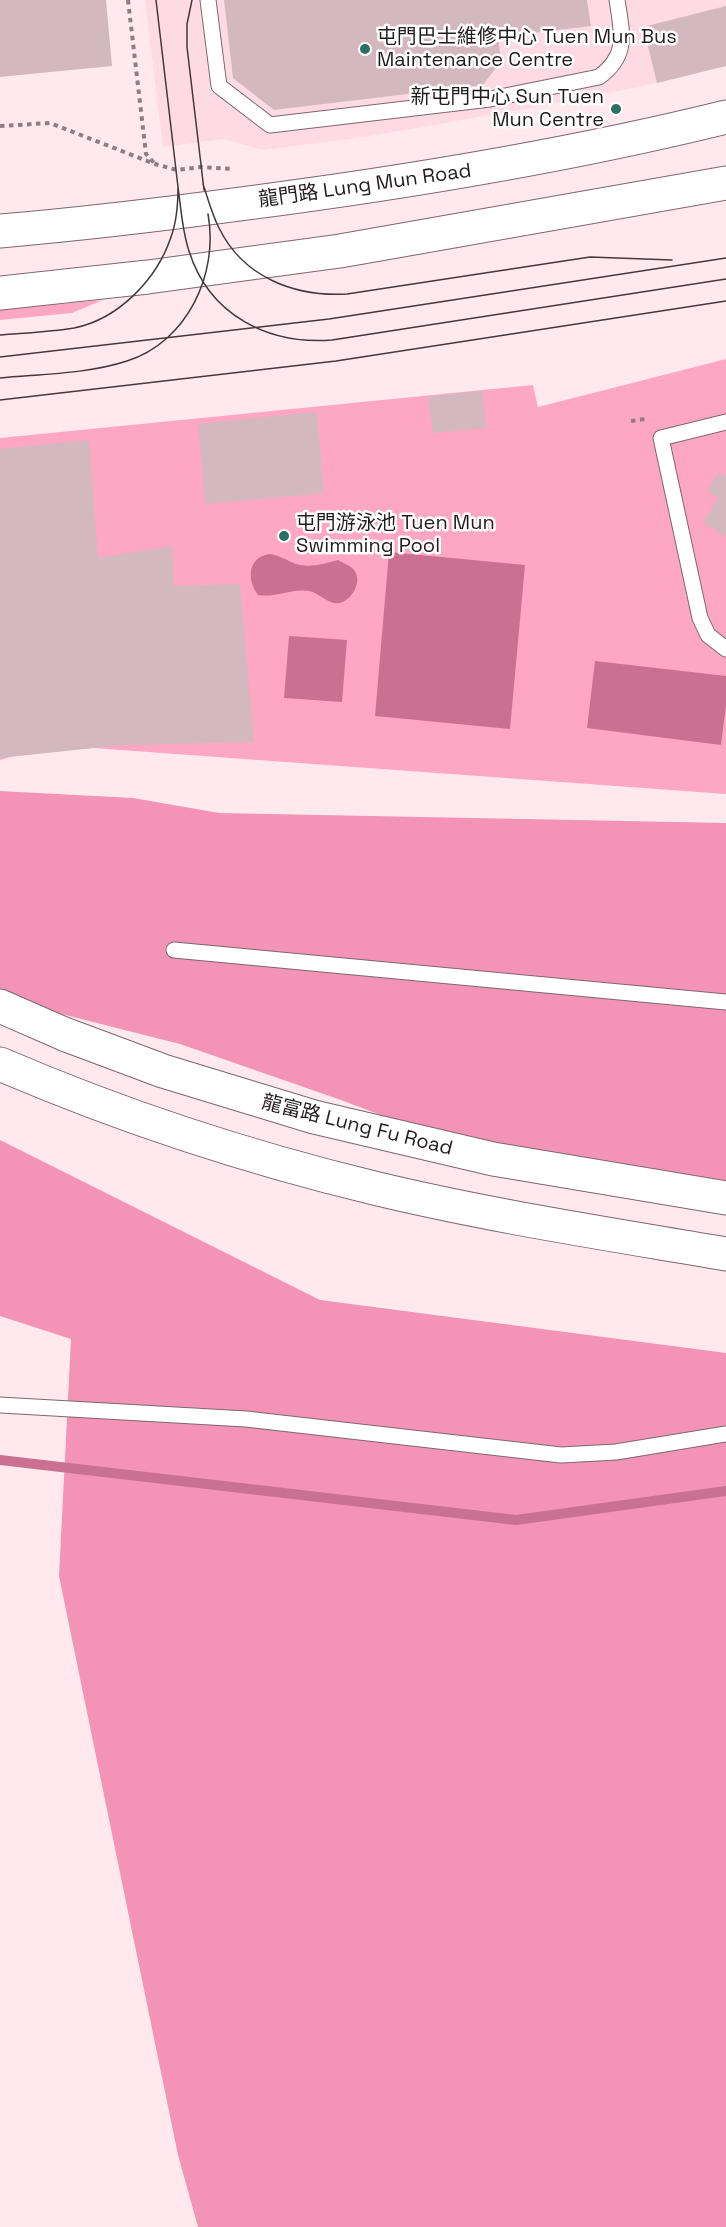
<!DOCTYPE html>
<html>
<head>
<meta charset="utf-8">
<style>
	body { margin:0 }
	canvas { display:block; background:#ffe9ef }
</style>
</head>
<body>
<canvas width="726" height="2227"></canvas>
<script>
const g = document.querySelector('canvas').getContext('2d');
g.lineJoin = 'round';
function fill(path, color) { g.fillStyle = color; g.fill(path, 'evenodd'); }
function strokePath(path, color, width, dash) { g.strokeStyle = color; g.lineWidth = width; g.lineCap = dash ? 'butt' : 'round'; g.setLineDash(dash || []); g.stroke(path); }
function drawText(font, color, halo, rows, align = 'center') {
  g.font = font + ' "Space Grotesk","Noto Sans TC",sans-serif'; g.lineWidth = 5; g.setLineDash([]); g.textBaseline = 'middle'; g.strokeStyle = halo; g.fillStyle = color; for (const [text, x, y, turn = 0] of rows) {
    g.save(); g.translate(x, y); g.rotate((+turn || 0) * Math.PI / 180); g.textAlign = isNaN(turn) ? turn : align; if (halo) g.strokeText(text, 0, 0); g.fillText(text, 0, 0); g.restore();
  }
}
const built = new Path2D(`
	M145,0H726V66L657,83L553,104L370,136L264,150L223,139L163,147Z`);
const green = new Path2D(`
	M103,300L72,313L0,320V310Z
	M726,359V794L52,745L0,760V438L533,385L538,407Z`);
const forest = new Path2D(`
	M0,791L133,798L219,813L726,823V1189L450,1141L341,1100L180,1044L10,1001L0,995Z
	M0,1140L320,1300L726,1353V2227H198L178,2155L59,1576L71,1339L0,1316Z`);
const water = new Path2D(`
	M389,552L525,565L510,729L375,716Z
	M269,554C279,555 286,560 296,564C310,568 324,564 338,560C343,563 351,566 354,570C363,581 352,601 339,603C328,605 320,593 309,591C292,588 276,598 258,595C247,580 247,558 269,554Z
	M289,636L347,640L342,702L284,698Z
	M595,661L726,676V705L721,745L587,728Z`);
const stream = new Path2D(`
	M0,1460L516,1520L726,1491`);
const building = new Path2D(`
	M0,0H106L112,66L0,77Z
	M224,0H587L591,26L498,37L501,61L483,85L274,110L233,78Z
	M726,6V66L657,83L643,27Z
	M482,391L487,428L433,433L428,397Z
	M317,412L324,493L205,504L198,424Z
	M89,440L98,558L172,546L174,586L240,584L254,742L122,745L0,758V449Z
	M719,472L726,477V537L703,522L718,498L707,491Z`);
const path = new Path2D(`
	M128,0L146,154L155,164
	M0,126L50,123L155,164L177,170L201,167L234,169
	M631,421L645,419`);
const service = new Path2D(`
	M208,0L219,86L270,125L490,99L599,77C629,55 622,33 617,0
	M726,422L661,438L700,618L708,635L726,649
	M174,950L726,1002
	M0,1405L246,1419L561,1455L616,1452L726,1434`);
const secondary = new Path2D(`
	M0,231C83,224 165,214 248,203C409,182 568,156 726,117
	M0,293L148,277L340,251L726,183`);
const primary = new Path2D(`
	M0,1006L64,1034L163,1071L314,1117L493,1159L726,1198
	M0,1064C121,1116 246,1157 374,1188C490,1216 609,1234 726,1254`);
const tram = new Path2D(`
	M192,0L187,24V47L204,190
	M203,184C208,199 212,214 219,228C243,277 294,297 347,294L590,257L672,260
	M178,187C181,208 182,230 189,251C209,315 268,345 332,340L726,279
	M0,335C24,333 50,332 74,328C119,319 157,279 171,237C177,221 178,204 178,187L156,0
	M0,357L329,319L726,258
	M0,378C42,374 87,374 127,361C187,342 219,274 208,214
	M0,400L336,361L726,301`);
const markers = [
	[365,49,6,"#2b6f61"],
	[616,109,6,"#2b6f61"],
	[284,536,6,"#2b6f61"]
];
const poiNames = [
	["屯門巴士維修中心 Tuen Mun Bus",377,38],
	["Maintenance Centre",377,61],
	["新屯門中心 Sun Tuen",604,98,"right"],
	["Mun Centre",604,121,"right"],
	["屯門游泳池 Tuen Mun",296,524],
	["Swimming Pool",296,547]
];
const streetNames = [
	["龍門路 Lung Mun Road",365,186,-8],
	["龍富路 Lung Fu Road",357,1126,14]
];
fill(built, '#fddae4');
fill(green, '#fea7c5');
fill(forest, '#f394b6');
fill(water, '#ca7091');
strokePath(stream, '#ca7091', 10);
fill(building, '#d3b8c0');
strokePath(service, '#7e666e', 17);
strokePath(secondary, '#7e666e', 35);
strokePath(primary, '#7e666e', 35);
strokePath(path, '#8d7e82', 4, [4.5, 4.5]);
strokePath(service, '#fff', 15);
strokePath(secondary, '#fff', 33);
strokePath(primary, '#fff', 33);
strokePath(tram, '#43393c', 1.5);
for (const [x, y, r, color] of markers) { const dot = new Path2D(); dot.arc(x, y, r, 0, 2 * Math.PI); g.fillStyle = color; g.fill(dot); strokePath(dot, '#fff', 2); }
drawText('20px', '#241b1e', '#fff', poiNames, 'left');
drawText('20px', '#241b1e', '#fff', streetNames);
</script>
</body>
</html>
